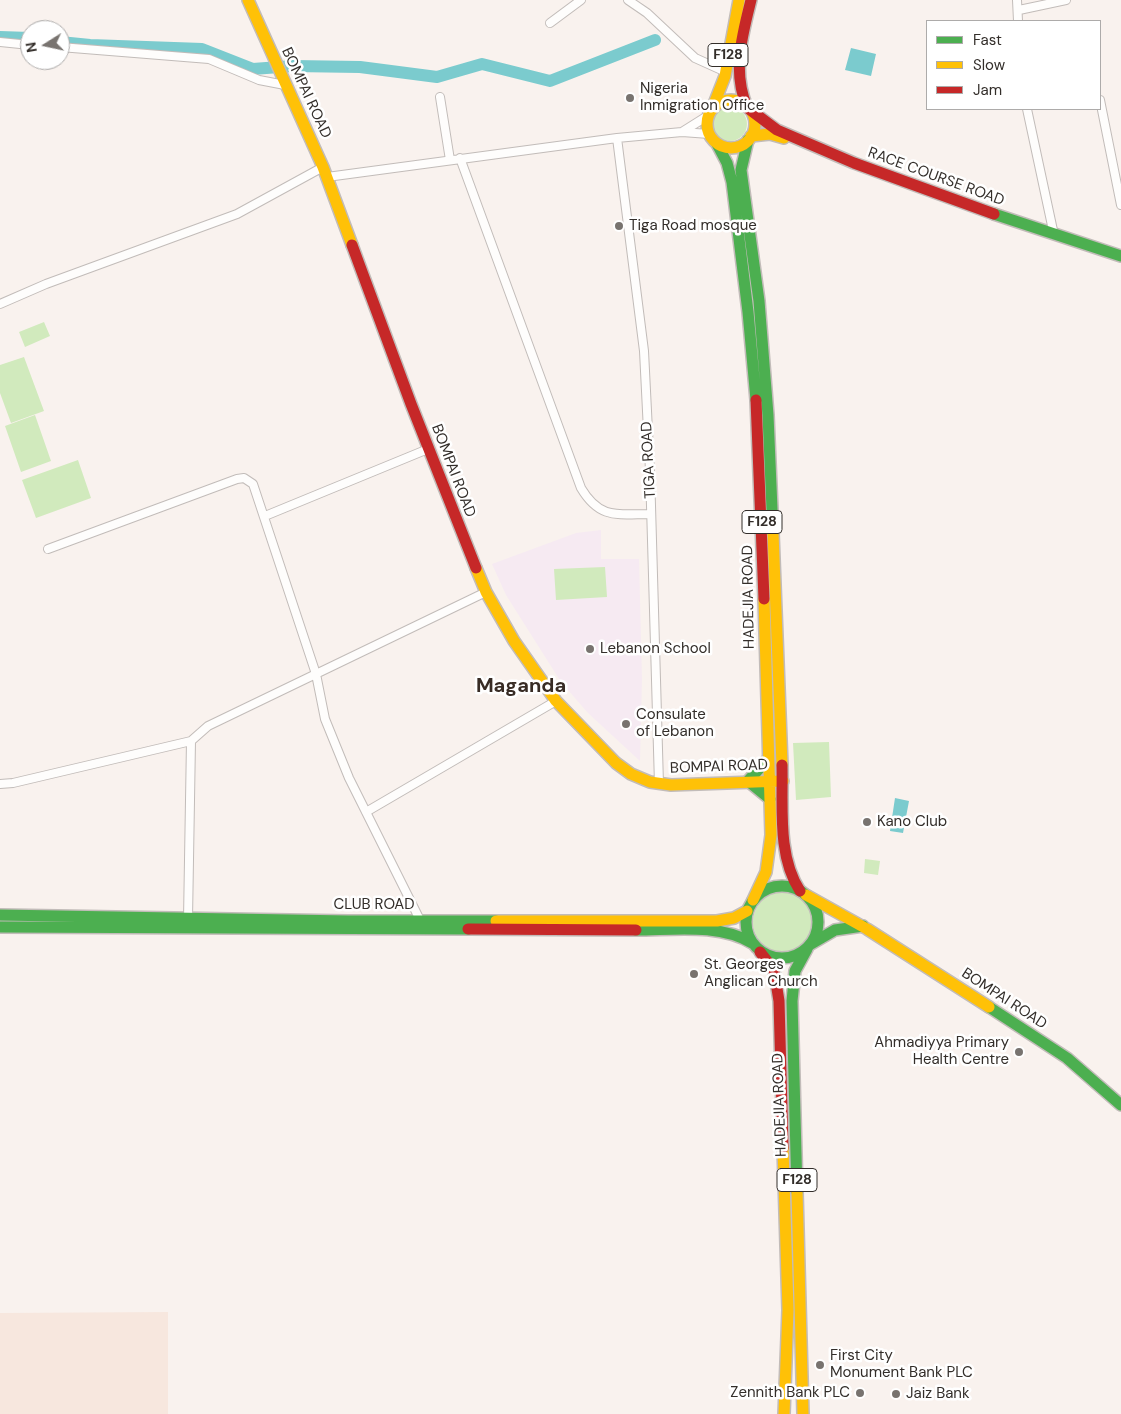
<!DOCTYPE html>
<html>
<head>
<meta charset="utf-8">
<style>
	body { margin:0 }
	#map { position:relative; width:1121px; height:1414px; overflow:hidden; background:#f9f2ee; font-family:"DM Sans",sans-serif }
	canvas { display:block }
	.legend { position:absolute; left:926px; top:20px; width:175px; height:90px; box-sizing:border-box; background:#fff; border:1px solid #adabaa; margin:0; padding:6px 9px; list-style:none; font-size:15px; color:#332e2a }
	.legend li { display:flex; align-items:center; gap:10px; height:25px }
	.legend b { width:25px; border:1px solid #adabaa }
	.north { position:absolute; left:20px; top:20px; width:50px; height:50px; box-sizing:border-box; background:#fff; border:1px solid #adabaa; border-radius:50%; rotate:260deg; font-size:14px; font-weight:700; line-height:20px; text-align:center; color:#332e2a }
	.north::after { content:''; display:block; margin:auto; width:18px; height:22px; background:#78736f; clip-path:polygon(50% 0,100% 100%,50% 72%,0 100%) }
</style>
</head>
<body>
<div id="map">
<canvas width="1121" height="1414"></canvas>
<ul class="legend">
<li><b style="height:6px;background:#4caf50"></b>Fast</li>
<li><b style="height:6px;background:#ffc107"></b>Slow</li>
<li><b style="height:6px;background:#c62828"></b>Jam</li>
</ul>
<div class="north">N</div>
</div>
<script>
const g = document.querySelector('canvas').getContext('2d');
g.lineJoin = 'round';
function fill(path, color) { g.fillStyle = color; g.fill(path, 'evenodd'); }
function strokePath(path, color, width, dash) { g.strokeStyle = color; g.lineWidth = width; g.lineCap = dash ? 'butt' : 'round'; g.setLineDash(dash || []); g.stroke(path); }
function drawText(font, color, halo, rows, align = 'center') {
  g.font = font + ' "DM Sans",sans-serif'; g.lineWidth = 5; g.setLineDash([]); g.textBaseline = 'middle'; g.strokeStyle = halo; g.fillStyle = color; for (const [text, x, y, turn = 0] of rows) {
    g.save(); g.translate(x, y); g.rotate((+turn || 0) * Math.PI / 180); g.textAlign = isNaN(turn) ? turn : align; if (halo) g.strokeText(text, 0, 0); g.fillText(text, 0, 0); g.restore();
  }
}
const built = new Path2D(`
	M168,1312V1414H0V1313Z`);
const education = new Path2D(`
	M601,530V559H639L642,679L640,761L588,713L561,682L506,595L492,564L576,533Z`);
const green = new Path2D(`
	M713 124a17 17 0 1 1 34 0a17 17 0 1 1-34 0Z
	M44,322L50,336L25,347L19,332Z
	M24,357L44,411L11,423L0,393V365Z
	M35,415L51,461L21,472L5,426Z
	M78,460L91,498L36,518L22,480Z
	M605,567L607,597L556,600L554,569Z
	M829,742L831,797L796,800L793,743Z
	M865,859L880,861L878,875L864,873Z
	M753 922a30 30 0 1 1 60 0a30 30 0 1 1-60 0Z`);
const water = new Path2D(`
	M851,48L876,54L871,76L845,70Z
	M895,798L909,801L903,833L890,831Z`);
const river = new Path2D(`
	M0,37L30,38
	M60,42L90,45L202,49L253,69L293,66L360,67L437,77L482,64L550,81L655,40`);
const street = new Path2D(`
	M628,0L647,13L695,58L726,72
	M1017,0L1018,21
	M1019,10L1066,0
	M550,23L581,0
	M0,42L30,45
	M60,47L209,59L259,80L285,85
	M440,97L450,160
	M1100,100L1121,205
	M1027,109L1054,235
	M682,132L709,115
	M617,138L644,351L650,471L659,784
	M460,158L581,488C600,520 618,514 651,514
	M327,177L617,138L682,132L709,134
	M0,304L46,284L237,214L323,167
	M265,516L428,449
	M48,549L237,479L244,478L253,484L316,674L325,719L349,778L420,920
	M0,784L13,783L191,741L208,726L486,592
	M366,812L556,701
	M188,919L191,741`);
const fast = new Path2D(`
	M748,140L741,170L759,301L768,415L773,533
	M717,144L727,163L732,182L748,312L756,400
	M994,214L1121,256
	M768,759L748,781L770,799
	M746 922a36 36 0 1 1 72 0a36 36 0 1 1-72 0Z
	M0,915L348,921H496
	M0,927L468,929
	M636,930C673,930 719,923 752,943
	M811,944L835,930L863,926
	M989,1007L1067,1058L1121,1105
	M797,1192L792,1001L795,971L807,949`);
const slow = new Path2D(`
	M248,0L323,167L352,245
	M707 124a24 24 0 1 1 48 0a24 24 0 1 1-48 0Z
	M712,109L725,76L739,0
	M751,136L770,134L784,138
	M773,533L782,765
	M476,568L486,592L514,641L556,701L616,763L631,774L650,782L671,785L783,781
	M806,895L867,929L989,1007
	M753,900L766,872L771,835L764,599
	M496,921H717L734,918L747,911
	M783,1148L788,1310L784,1414
	M797,1192L803,1414`);
const jam = new Path2D(`
	M747,107C732,71 742,36 751,0
	M749,109L777,130L854,163L994,214
	M352,245L411,404L476,568
	M756,400L764,599
	M782,765C783,806 777,856 800,891
	M468,929L636,930
	M760,952L774,970L779,1001L783,1148`);
const markers = [
	[630,98,5,"#78736f"],
	[619,226,5,"#78736f"],
	[590,649,5,"#78736f"],
	[626,724,5,"#78736f"],
	[867,822,5,"#78736f"],
	[694,974,5,"#78736f"],
	[1019,1052,5,"#78736f"],
	[820,1365,5,"#78736f"],
	[860,1393,5,"#78736f"],
	[896,1394,5,"#78736f"]
];
const shields = [
	[728,55,40],
	[762,522,40],
	[797,1180,40]
];
const shieldNames = [
	["F128",728,55],
	["F128",762,522],
	["F128",797,1180]
];
const poiNames = [
	["Nigeria",640,89],
	["Inmigration Office",640,106],
	["Tiga Road mosque",629,226],
	["Lebanon School",600,649],
	["Consulate",636,715],
	["of Lebanon",636,732],
	["Kano Club",877,822],
	["St. Georges",704,965],
	["Anglican Church",704,982],
	["Ahmadiyya Primary",1009,1043,"right"],
	["Health Centre",1009,1060,"right"],
	["First City",830,1356],
	["Monument Bank PLC",830,1373],
	["Zennith Bank PLC",850,1393,"right"],
	["Jaiz Bank",906,1394]
];
const streetNames = [
	["BOMPAI ROAD",306,93,65],
	["RACE COURSE ROAD",936,177,20],
	["TIGA ROAD",649,460,-93],
	["BOMPAI ROAD",453,471,69],
	["HADEJIA ROAD",749,597,-91],
	["BOMPAI ROAD",719,767,-2],
	["CLUB ROAD",374,905],
	["BOMPAI ROAD",1004,999,33],
	["HADEJIA ROAD",780,1105,-92]
];
const districtNames = [
	["Maganda",521,687]
];
fill(built, '#f7e7de');
fill(education, '#f6eaf2');
fill(green, '#d1eabd');
fill(water, '#7bcbce');
strokePath(river, '#7bcbce', 12);
strokePath(street, '#c2bcb9', 10);
strokePath(fast, '#c2bcb9', 14);
strokePath(slow, '#c2bcb9', 14);
strokePath(jam, '#c2bcb9', 14);
strokePath(street, '#fefdfc', 8);
strokePath(fast, '#4caf50', 11);
strokePath(slow, '#ffc107', 11);
strokePath(jam, '#c62828', 11);
for (const [x, y, r, color] of markers) { const dot = new Path2D(); dot.arc(x, y, r, 0, 2 * Math.PI); g.fillStyle = color; g.fill(dot); strokePath(dot, '#fff', 2); }
for (const [x, y, w] of shields) { const box = new Path2D(); box.roundRect(x - w / 2, y - 11.5, w, 23, 4); g.fillStyle = '#fff'; g.fill(box); strokePath(box, '#332e2a', 1); }
drawText('bold 14px', '#332e2a', null, shieldNames);
drawText('15px', '#332e2a', '#fff', poiNames, 'left');
drawText('15px', '#332e2a', '#fff', streetNames);
drawText('bold 20px', '#382c25', '#fff', districtNames);
</script>
</body>
</html>
